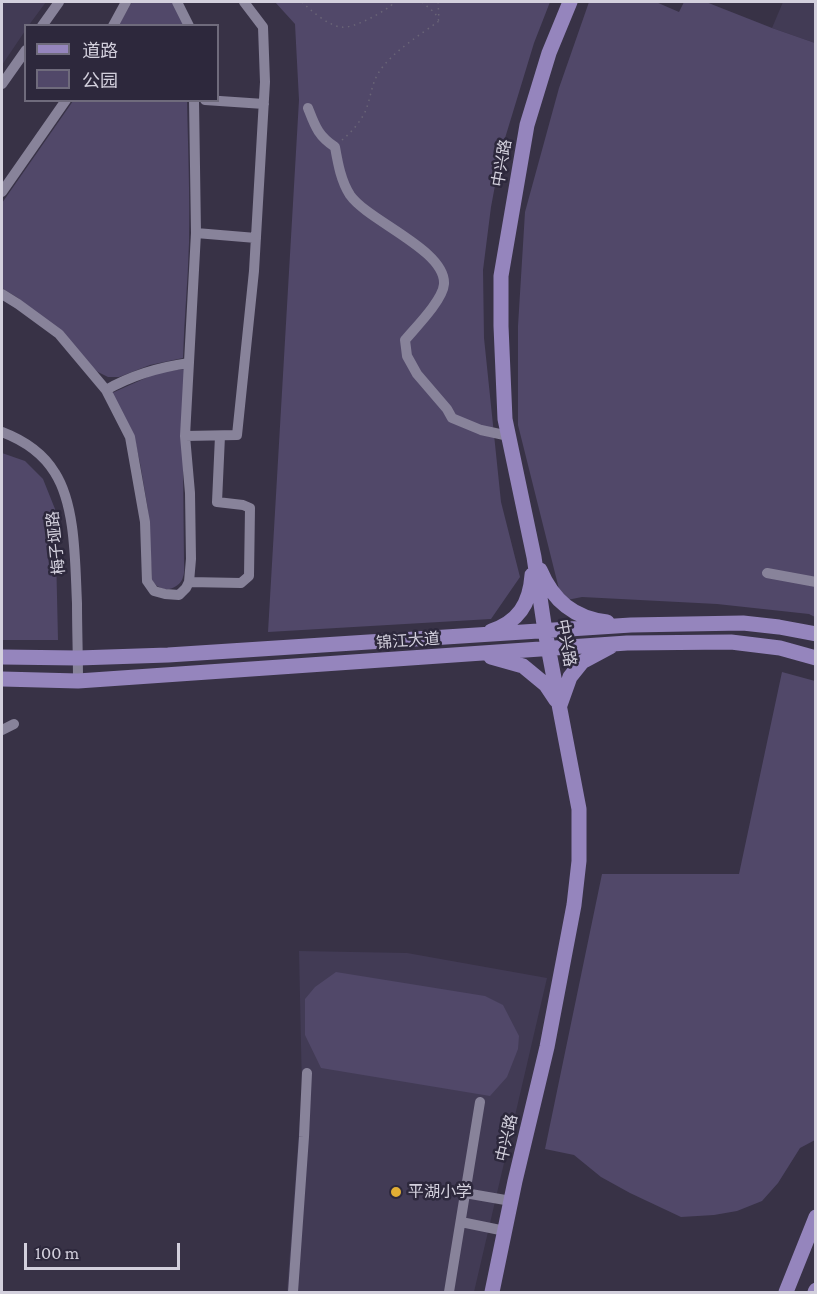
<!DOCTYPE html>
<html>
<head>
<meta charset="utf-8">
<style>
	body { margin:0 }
	#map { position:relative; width:817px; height:1294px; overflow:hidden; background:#383246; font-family:"Crimson Pro","Noto Sans SC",serif }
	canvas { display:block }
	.frame { position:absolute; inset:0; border:3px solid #d3d0dd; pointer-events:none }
	.legend { position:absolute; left:24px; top:24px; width:195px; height:78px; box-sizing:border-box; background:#2d283c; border:2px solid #6f6b7c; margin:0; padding:8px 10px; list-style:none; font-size:18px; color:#d3d0dd }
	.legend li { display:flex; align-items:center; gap:12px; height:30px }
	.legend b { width:30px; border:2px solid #6f6b7c }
	.scale { position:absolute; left:24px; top:1243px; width:156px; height:27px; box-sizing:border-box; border:3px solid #d3d0dd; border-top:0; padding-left:8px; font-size:18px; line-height:21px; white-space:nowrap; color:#d3d0dd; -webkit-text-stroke:4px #2d283c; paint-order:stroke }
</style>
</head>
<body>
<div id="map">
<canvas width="817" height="1294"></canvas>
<div class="frame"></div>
<ul class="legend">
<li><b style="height:8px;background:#9585bd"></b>道路</li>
<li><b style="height:16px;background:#514869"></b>公园</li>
</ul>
<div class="scale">100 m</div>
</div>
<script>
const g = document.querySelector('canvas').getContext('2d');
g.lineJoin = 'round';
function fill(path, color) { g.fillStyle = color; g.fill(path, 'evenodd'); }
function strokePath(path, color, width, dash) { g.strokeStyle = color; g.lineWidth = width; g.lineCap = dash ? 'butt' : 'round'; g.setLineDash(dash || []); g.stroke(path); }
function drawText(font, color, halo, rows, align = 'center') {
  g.font = font + ' "Crimson Pro","Noto Sans SC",serif'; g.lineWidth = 5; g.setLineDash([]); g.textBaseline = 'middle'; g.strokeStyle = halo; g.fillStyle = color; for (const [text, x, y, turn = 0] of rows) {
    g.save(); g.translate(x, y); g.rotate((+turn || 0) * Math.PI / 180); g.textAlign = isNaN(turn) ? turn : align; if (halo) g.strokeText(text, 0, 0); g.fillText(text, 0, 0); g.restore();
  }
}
const built = new Path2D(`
	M2,2H46L29,25L26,26L25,31L2,65Z
	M783,2H815V43L772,28Z
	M299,951L407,953L547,978L474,1292H287L302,1091Z`);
const green = new Path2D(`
	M132,2H173L184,26H118Z
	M275,2H550L534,43L502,148L491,207L483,270L484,338L501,502L520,577L491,619L268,632L299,100L295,24Z
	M589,2H656L679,12L684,2H706L772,28L815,43V617L809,614L717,604L582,597L562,601L518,425V326L525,212L559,88Z
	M73,101H187C188,148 190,195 189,243C188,281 184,319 183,358L150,365L119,377H108L98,372L88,364L18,298L2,288V203Z
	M185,369L183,466L184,562C184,566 185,572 183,577C181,586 168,593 159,587C156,586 154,583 152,580L148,510L140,463L134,436L112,393L159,372Z
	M2,453L25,461L43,479L55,509L58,640H2Z
	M782,672L815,681V1140L800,1148L778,1183L762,1201L737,1211L714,1215L681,1217L630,1193L601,1177L574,1155L545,1149L602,874H739Z
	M336,972L485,996L503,1005L519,1036L518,1049L507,1077L490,1096L321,1068L305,1035V999L315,987Z`);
const path = new Path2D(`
	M302,2C310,10 329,26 341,27C354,29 386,11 395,2
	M422,2L435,13L439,21
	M438,2L439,20
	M342,140C352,132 363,119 367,107C371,95 372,83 379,72C392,52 420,35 439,21`);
const minor = new Path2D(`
	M177,2L189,26
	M42,26L59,2
	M113,26L126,2
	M2,84L26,50
	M205,100L264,104
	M308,108C315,126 318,136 335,147C338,164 341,181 350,195C368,221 446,250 444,284C443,300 415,328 405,340L407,356L417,374L447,409L452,418L481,430L509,436
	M2,192L66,100
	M196,233L256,238
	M2,294L18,304L59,334L106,390L130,437L145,522L147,581L154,591L165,594L179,595L186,588L189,582L191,559L190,493L185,436L196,233L194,100
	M106,390C132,375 160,367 189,363
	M2,432C23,440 43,453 55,473C76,506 75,564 77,603C77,629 78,655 78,681
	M185,436L237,435L254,271L265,82L263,27L244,2
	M767,573L816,582
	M189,582L241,583L249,576L250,508L243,505L217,502L220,436
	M2,730L14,724
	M465,1193L511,1201
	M461,1222L505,1231
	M293,1292L304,1137L307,1073
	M449,1292L480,1102`);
const major = new Path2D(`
	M540,570C553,601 574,618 607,622
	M491,631C518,622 530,604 532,575
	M2,657L78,658L168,655L631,625L743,623L779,627L816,634
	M491,657L523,666L546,685L556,700
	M2,679L78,681L627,643L731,642L780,648L816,658
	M560,705L570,677L582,662L610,647
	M492,1292L515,1181L547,1047L574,905L579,861V809L545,631L534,557L505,419L501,326V276L527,125L549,53L570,2
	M786,1292L816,1217
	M815,1292L816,1290`);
const markers = [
	[396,1192,6,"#e2ae34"]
];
const streetNames = [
	["中兴路",502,163,-80],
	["梅子垭路",56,543,-96],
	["锦江大道",408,641,-4],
	["中兴路",566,643,80],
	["中兴路",507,1138,-77]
];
const poiNames = [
	["平湖小学",408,1192]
];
fill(built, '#423b55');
fill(green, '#514869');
strokePath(path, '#6a6577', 1.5, [1.5, 4.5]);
strokePath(minor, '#88839a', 10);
strokePath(major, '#9585bd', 15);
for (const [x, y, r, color] of markers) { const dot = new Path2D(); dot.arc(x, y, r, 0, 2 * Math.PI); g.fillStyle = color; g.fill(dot); strokePath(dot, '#2d283c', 2); }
drawText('16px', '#d3d0dd', '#2d283c', streetNames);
drawText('16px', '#d3d0dd', '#2d283c', poiNames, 'left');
</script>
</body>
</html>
